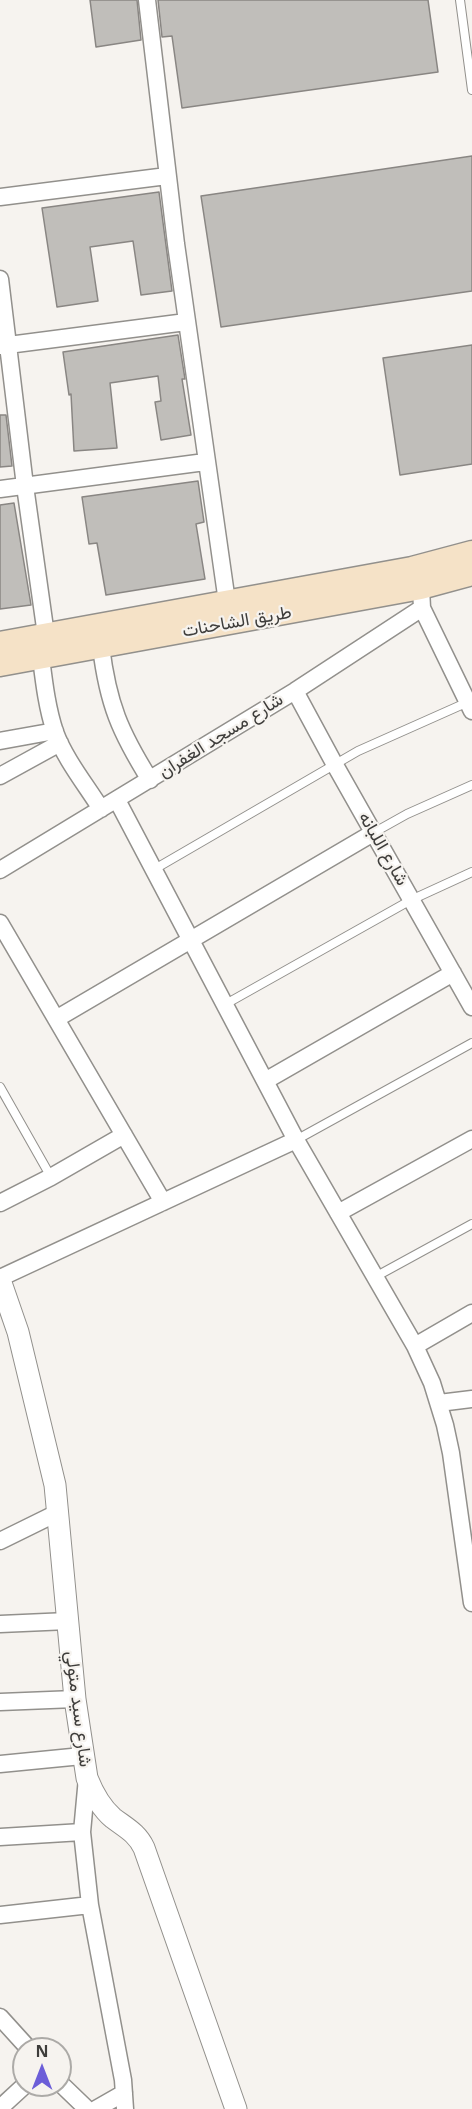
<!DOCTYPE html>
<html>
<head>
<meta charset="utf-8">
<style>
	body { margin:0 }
	#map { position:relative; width:472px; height:2109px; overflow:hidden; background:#f6f3ef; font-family:"Open Sans",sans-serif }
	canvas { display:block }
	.north { position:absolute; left:12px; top:2037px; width:60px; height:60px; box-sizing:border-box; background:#f6f3ef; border:2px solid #acaaa7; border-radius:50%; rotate:0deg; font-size:16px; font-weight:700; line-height:24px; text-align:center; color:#3e3d3b }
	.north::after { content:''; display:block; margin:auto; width:21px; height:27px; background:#6c5ed8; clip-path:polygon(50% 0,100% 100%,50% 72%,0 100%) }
</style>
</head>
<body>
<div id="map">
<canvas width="472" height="2109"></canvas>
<div class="north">N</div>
</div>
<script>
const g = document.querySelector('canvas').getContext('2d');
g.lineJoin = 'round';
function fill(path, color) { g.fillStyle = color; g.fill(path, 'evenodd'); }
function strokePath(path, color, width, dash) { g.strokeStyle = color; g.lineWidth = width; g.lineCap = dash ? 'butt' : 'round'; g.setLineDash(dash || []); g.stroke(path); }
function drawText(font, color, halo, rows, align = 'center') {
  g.font = font + ' "Open Sans",Vazirmatn,sans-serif'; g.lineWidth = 4.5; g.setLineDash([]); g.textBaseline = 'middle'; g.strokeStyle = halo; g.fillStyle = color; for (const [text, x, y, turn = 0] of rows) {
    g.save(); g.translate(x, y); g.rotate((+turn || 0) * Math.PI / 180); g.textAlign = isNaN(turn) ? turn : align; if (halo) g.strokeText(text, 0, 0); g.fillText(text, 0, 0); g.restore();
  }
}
const building = new Path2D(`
	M90,0H137L141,40L96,47Z
	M158,0H428L438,72L182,108L172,36L162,37Z
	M472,156V291L221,327L201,196Z
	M159,192L172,291L141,295L133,241L90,247L98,301L57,307L42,208Z
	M178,335L185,379H182L191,435L161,440L155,402L161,401L158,376L110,383L117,448L74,451L71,394L69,395L63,352Z
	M472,345V464L400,475L383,358Z
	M0,415H6L12,466L0,467Z
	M198,481L204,522L196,524L205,579L106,595L97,543L89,544L82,497Z
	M14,503L31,605L0,609V505Z`);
const service = new Path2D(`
	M460,0L472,90
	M373,833L407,814L472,785
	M153,870L358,751L468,702
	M224,1005L411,900L472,872
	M0,1087L51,1177
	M296,1140L472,1043
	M375,1277L472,1224`);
const minor = new Path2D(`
	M147,0L176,244L227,602
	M0,197L167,176
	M0,279L25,486L46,635
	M0,346L186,322
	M0,489L205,462
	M422,608L472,711
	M101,647C108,704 120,732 150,780
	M41,658C44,682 47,708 55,732C65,759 86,785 101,809
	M295,691L335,765L472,1007
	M0,741L55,731
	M0,776L60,743
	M117,800L296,1140L415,1346L432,1383L445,1425L451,1453L472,1603
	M0,870L295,691L422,608L421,588
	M0,923L163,1202
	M56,1019L373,833
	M265,1081L453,973
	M0,1203L51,1177L124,1135
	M338,1213L472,1139
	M0,1278L296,1140
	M415,1346L472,1313
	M439,1403L472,1399
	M0,1541L59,1512
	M0,1624L68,1621
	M0,1702L75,1699
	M0,1764L82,1756
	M87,1778L82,1832L90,1905L123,2080L125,2109
	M0,1837L82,1832
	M0,1915L90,1905
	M0,2017L29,2049
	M60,2083L87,2109
	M0,2108L25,2085
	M96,2109L124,2093`);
const tertiary = new Path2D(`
	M0,1280L18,1332L55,1485L75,1699L87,1778C93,1793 100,1807 113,1818C126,1828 137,1833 144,1848L236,2109`);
const secondary = new Path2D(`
	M0,643L412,568L472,552
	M0,665L421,588L472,574`);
const streetNames = [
	["طريق الشاحنات",237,622,-10],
	["شارع مسجد الغفران",221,736,-32],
	["شارع اللبانه",383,849,60],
	["شارع سيد متولي",78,1709,83]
];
fill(building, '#c0beba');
strokePath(building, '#898683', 1.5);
strokePath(service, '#92908c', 10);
strokePath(minor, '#92908c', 19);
strokePath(tertiary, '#92908c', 23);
strokePath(secondary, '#92908c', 25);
strokePath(service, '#fff', 8);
strokePath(minor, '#fff', 16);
strokePath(tertiary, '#fff', 21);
strokePath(secondary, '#f5e2c7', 22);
drawText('18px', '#3e3d3b', '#f6f3ef', streetNames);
</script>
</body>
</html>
